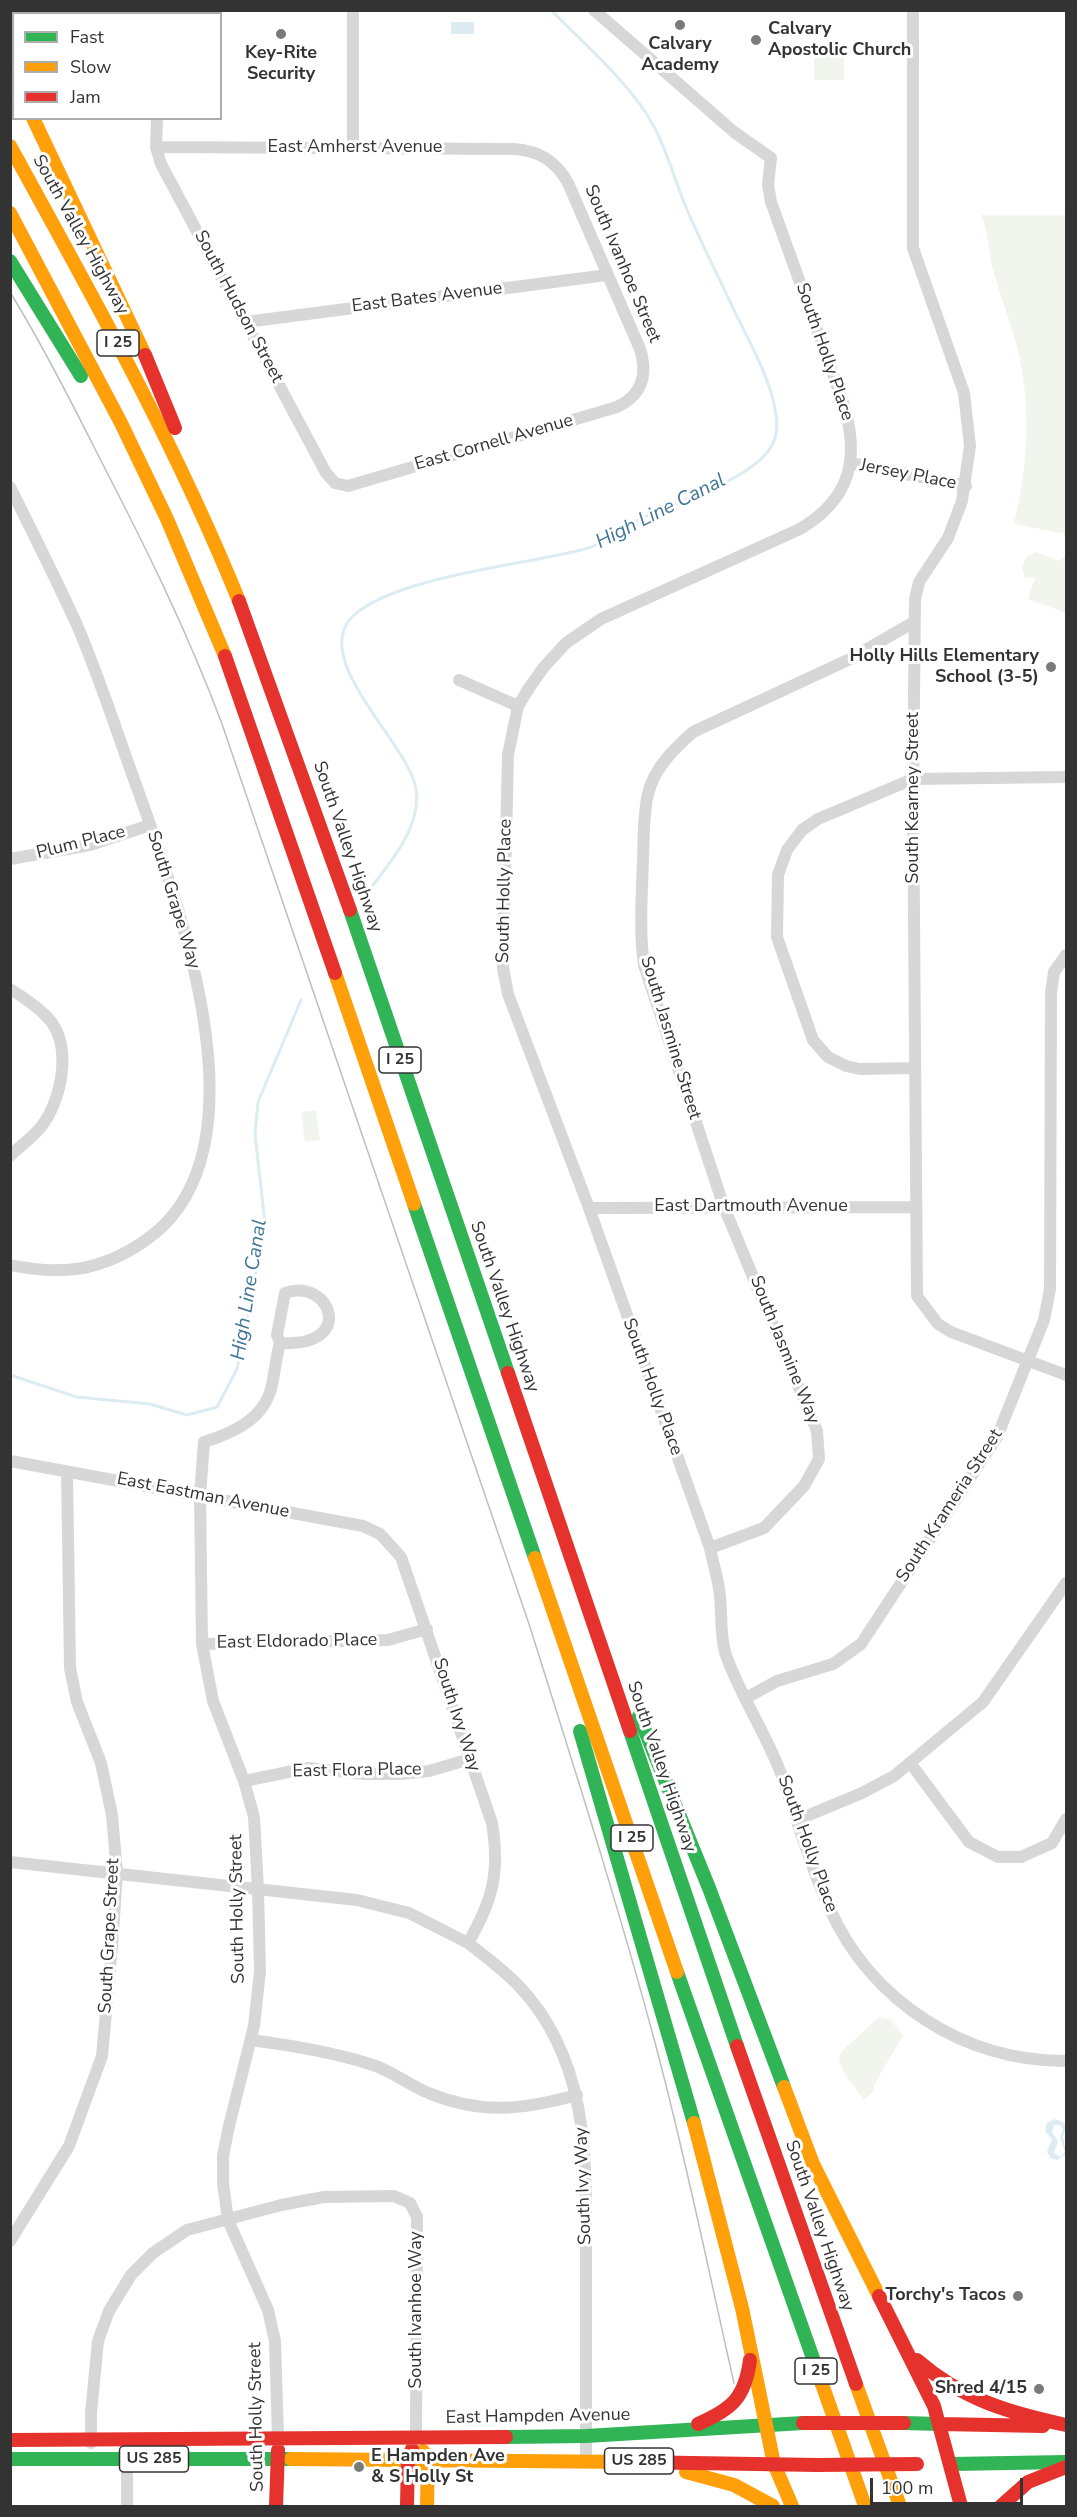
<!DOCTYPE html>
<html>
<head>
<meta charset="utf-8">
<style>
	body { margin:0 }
	#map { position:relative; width:1077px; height:2517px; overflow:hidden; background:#fff; font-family:"Nunito Sans",sans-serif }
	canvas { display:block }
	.frame { position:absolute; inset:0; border:12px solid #333; pointer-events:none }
	.legend { position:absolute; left:12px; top:12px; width:210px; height:108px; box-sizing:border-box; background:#fff; border:2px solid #adadad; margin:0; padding:8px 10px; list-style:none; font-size:18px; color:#333 }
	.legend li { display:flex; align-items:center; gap:12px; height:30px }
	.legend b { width:30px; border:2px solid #adadad }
	.scale { position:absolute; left:870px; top:2478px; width:153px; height:27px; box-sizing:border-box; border:3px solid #333; border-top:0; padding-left:8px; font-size:18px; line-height:21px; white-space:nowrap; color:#333; -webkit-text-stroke:4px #fff; paint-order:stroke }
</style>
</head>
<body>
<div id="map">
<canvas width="1077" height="2517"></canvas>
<div class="frame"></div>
<ul class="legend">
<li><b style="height:8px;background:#30b455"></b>Fast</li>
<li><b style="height:8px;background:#ff9f0a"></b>Slow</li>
<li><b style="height:8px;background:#e5322d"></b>Jam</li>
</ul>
<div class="scale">100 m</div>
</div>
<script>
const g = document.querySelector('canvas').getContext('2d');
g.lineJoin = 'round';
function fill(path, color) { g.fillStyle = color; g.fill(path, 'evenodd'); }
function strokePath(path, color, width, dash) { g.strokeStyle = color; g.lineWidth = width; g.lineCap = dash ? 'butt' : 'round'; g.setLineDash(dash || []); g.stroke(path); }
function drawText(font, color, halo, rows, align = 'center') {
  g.font = font + ' "Nunito Sans",sans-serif'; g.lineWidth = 6; g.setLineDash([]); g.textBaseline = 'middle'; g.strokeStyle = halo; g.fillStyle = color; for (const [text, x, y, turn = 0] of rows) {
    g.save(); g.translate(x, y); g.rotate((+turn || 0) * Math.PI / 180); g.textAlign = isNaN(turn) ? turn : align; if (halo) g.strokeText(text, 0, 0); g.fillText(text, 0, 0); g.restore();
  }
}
const green = new Path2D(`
	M814,43H844V80H814Z
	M981,215H1066V534L1014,524C1028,466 1032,406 1017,347C1011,322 1001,298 994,273C988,254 989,232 981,215Z
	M1036,552L1058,561L1066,555V613L1028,599L1035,578H1025L1022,569L1026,557Z
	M316,1110L320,1140L305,1142L301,1112Z
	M879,2017L891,2020L903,2036L875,2083L872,2093L864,2100L843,2071L839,2058L841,2052Z`);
const water = new Path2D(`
	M451,22H474V34H451Z
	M1054,2119L1063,2122L1066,2128L1063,2136L1066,2154L1057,2160L1051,2158L1047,2152L1052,2139L1045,2131L1046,2124ZM1054,2125H1060L1063,2129L1060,2138L1065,2152L1060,2157L1054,2153L1058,2141L1052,2132Z`);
const stream = new Path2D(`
	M373,885C394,858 421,825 416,789C409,743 307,658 354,615C398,576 525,565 585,549C604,544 622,529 640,519C674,501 769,477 776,434C782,396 747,338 731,304C715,269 697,235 683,200C672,171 663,139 646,113C620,74 583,43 551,10
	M10,1375L77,1397L150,1404L187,1415L217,1407L237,1369L265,1224L255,1134L258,1102L301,1000`);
const street = new Path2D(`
	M594,10L734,132L771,158L768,185L771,202L843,402C860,457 852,498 800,529L601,619L566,643L544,667L529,688L518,706L508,755L503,968L508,994L589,1208L710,1548C713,1564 719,1580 720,1597C722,1615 720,1638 726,1655C741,1698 768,1736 783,1779C798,1822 810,1866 829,1907C870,2001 965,2062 1066,2061
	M913,10V248L964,393L970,446L962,501L948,538L919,582L915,599L913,791L917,1296L938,1324L951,1332L1066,1375
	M157,14V10
	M156,147L513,149C539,150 556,161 568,183L640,349C648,375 642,395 617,407L348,486L335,483L326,473L161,164L156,147L157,118
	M353,148V10
	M246,322L607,275
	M851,463L966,486
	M10,487C33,533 56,579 77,625C101,681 119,739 140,796C180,909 271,1153 146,1240C102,1271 62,1276 10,1265
	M459,680L518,706
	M10,859L90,845L150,825
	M10,989C23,997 37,1006 48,1018C73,1045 62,1100 41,1127C32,1138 20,1146 10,1156
	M914,1068L860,1069L846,1066L828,1057L813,1040L777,937L778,875L787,850L802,830L818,819L913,779L1066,777
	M589,1208L914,1207
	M10,1461L363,1526L380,1534L401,1557L492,1823C500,1872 493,1900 468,1943C485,1956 502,1969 517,1984C591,2060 586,2162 586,2259C586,2326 586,2393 586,2460
	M710,1548L764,1528L804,1486L819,1459L817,1431L724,1207L644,965C639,929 642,894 643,859C644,838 643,815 648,794C654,768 674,749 693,732L850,659L914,622
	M202,1644L388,1640L427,1629
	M746,1698L777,1681L833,1664L861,1644L997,1437L1044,1320L1050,1289L1051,993L1054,972L1066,955
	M911,1764L969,1842L998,1857H1021L1052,1843L1066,1819
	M244,1781L308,1768L365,1774H399L429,1771L470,1759
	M797,1820L862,1793L894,1776L983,1702L1066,1583
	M10,1862L357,1900L409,1913L468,1943
	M252,2040C293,2046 333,2052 373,2065C391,2071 408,2084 426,2092C480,2115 522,2110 577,2095
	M10,2241L69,2146L102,2056L112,1946L117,1873L112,1815L101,1763L77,1702L70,1668L67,1471
	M278,2437L275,2341L268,2310L228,2220L223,2183V2156L229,2126L254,2026L260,1971L258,1890L254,1817L244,1781L213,1701L202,1644L200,1495L204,1442C233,1433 265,1419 272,1385C275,1371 276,1357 280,1343C357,1348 331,1277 285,1293L277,1335L280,1343
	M91,2443V2413L98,2341L109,2311L131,2275L153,2253L187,2230L281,2205L324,2197L394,2196L410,2203L417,2217L416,2436
	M127,2456V2506`);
const fast = new Path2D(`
	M10,261L81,376
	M350,910L508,1373
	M414,1204L535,1558
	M639,1716L709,1888L784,2087
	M580,1731L694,2123
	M630,1731L737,2046
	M677,1972L822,2384
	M904,2423L940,2424
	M506,2437L586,2436L803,2423
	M10,2459H291
	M951,2464L1066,2462`);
const slow = new Path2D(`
	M10,64L14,72
	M33,118L145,355
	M10,146C92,295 175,443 239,601
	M10,213L121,423L167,519L225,656
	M335,973L414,1204
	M535,1558L677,1972
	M784,2087L813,2164L879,2296
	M694,2123L742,2308L774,2464L792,2506
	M822,2384L865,2506
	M856,2384L900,2506
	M423,2451L428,2459L427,2506
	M291,2459L629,2462
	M686,2472L734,2485L773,2506`);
const jam = new Path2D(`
	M145,355L175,428
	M239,601L350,910
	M225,656L335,973
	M508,1373L630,1731
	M737,2046L856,2384
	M879,2296L934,2406L961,2506
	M917,2360C961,2399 1010,2413 1066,2425
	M698,2424C732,2409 745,2398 750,2360
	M940,2424L1043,2426
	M10,2440L506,2437
	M629,2462L818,2465
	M276,2506L278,2450
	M407,2506L408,2459L412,2449
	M1001,2506L1028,2482L1066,2467`);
const tram = new Path2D(`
	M10,292C42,344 70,399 97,453C143,542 187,630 222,724L530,1627C573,1764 617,1901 654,2039C685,2153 708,2269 734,2383`);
const jamBridge = new Path2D(`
	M803,2423H904
	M818,2465L917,2464`);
const markers = [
	[680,25,6,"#7a7a7a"],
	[281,34,6,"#7a7a7a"],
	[756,40,6,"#7a7a7a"],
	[1051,667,6,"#7a7a7a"],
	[1018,2296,6,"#7a7a7a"],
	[1039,2389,6,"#7a7a7a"],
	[359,2467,6,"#7a7a7a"]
];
const shields = [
	[118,343,42],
	[400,1060,42],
	[632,1838,42],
	[816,2371,42],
	[154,2459,69],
	[639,2461,69]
];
const shieldNames = [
	["I 25",118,343],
	["I 25",400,1060],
	["I 25",632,1838],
	["I 25",816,2371],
	["US 285",154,2459],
	["US 285",639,2461]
];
const poiNames = [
	["Calvary",768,30,"left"],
	["Apostolic Church",768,51,"left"],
	["Calvary",680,45,"center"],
	["Academy",680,66,"center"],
	["Key-Rite",281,54,"center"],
	["Security",281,75,"center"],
	["Holly Hills Elementary",1039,657],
	["School (3-5)",1039,678],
	["Torchy's Tacos",1006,2296],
	["Shred 4/15",1027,2389],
	["E Hampden Ave",371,2457,"left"],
	["& S Holly St",371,2478,"left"]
];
const streetNames = [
	["East Amherst Avenue",355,148],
	["South Valley Highway",80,235,61],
	["South Ivanhoe Street",622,264,67],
	["East Bates Avenue",427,298,-7],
	["South Hudson Street",238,307,62],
	["South Holly Place",824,352,71],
	["East Cornell Avenue",494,443,-16],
	["Jersey Place",908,475,11],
	["South Kearney Street",914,798,-90],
	["Plum Place",81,843,-14],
	["South Valley Highway",347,847,71],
	["South Holly Place",505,891,-89],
	["South Grape Way",173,900,73],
	["South Jasmine Street",670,1038,73],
	["East Dartmouth Avenue",751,1207],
	["South Valley Highway",504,1307,71],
	["South Jasmine Way",784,1350,68],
	["South Holly Place",652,1387,70],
	["East Eastman Avenue",203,1496,11],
	["South Krameria Street",950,1506,-57],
	["East Eldorado Place",297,1642,-1],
	["South Ivy Way",456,1715,72],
	["South Valley Highway",661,1767,71],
	["East Flora Place",357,1771,-1],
	["South Holly Place",807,1844,70],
	["South Holly Street",238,1909,-91],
	["South Grape Street",110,1936,-87],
	["South Ivy Way",584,2186,-92],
	["South Valley Highway",819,2226,71],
	["South Ivanhoe Way",417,2310,-90],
	["South Holly Street",257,2417,-91],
	["East Hampden Avenue",538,2417,-1]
];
const waterNames = [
	["High Line Canal",661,512,-27],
	["High Line Canal",250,1290,-81]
];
fill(green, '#f1f5ed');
fill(water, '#ddebf3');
strokePath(stream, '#ddebf3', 3);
strokePath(street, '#d7d7d7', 12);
strokePath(fast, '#30b455', 14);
strokePath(slow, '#ff9f0a', 14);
strokePath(jam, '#e5322d', 14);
strokePath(tram, '#bebebe', 1.5);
strokePath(jamBridge, '#e5322d', 14);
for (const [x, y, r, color] of markers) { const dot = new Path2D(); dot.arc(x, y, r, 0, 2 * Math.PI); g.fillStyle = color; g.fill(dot); strokePath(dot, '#fff', 2); }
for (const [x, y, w] of shields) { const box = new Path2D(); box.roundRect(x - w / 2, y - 13, w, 26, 4.5); g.fillStyle = '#fff'; g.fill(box); strokePath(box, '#333', 1.5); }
drawText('bold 16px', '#333', null, shieldNames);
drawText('bold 18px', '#333', '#fff', poiNames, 'right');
drawText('18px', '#333', '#fff', streetNames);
drawText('italic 20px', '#3f7597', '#fff', waterNames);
</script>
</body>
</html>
